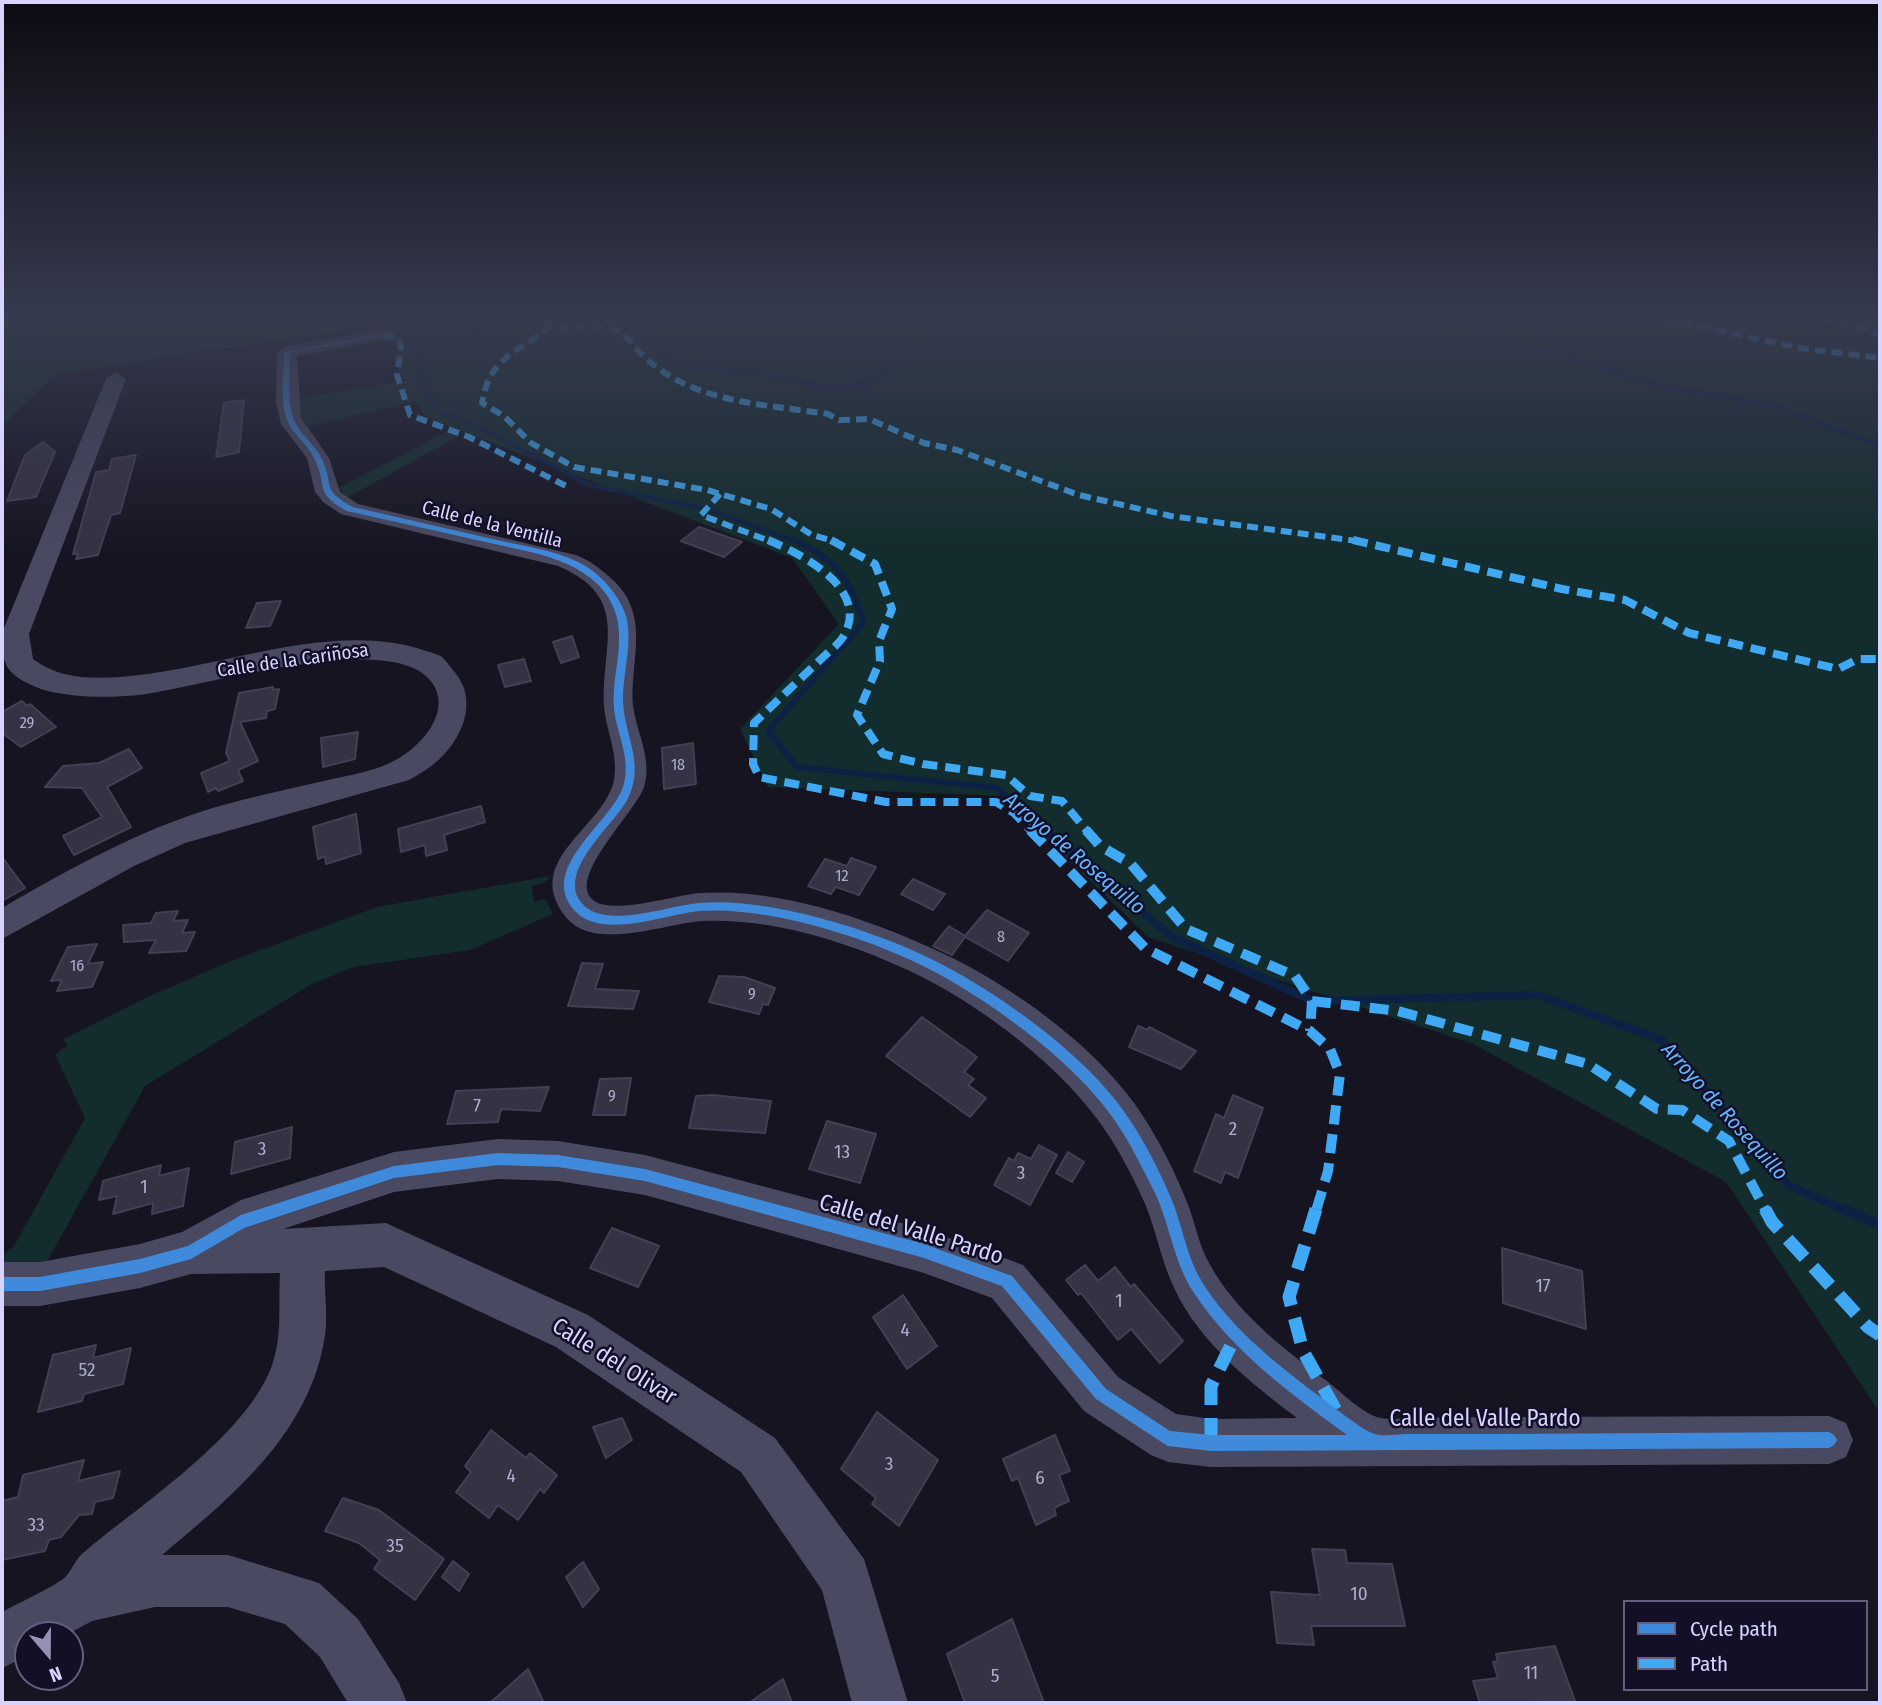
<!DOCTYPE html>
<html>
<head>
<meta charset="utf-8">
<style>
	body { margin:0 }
	#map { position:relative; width:1882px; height:1705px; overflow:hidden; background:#161421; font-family:"Fira Sans Condensed",sans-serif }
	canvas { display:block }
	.frame { position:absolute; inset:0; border:4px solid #d9d4ff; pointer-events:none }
	.legend { position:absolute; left:1623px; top:1600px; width:245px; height:91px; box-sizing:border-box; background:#130f26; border:2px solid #625e7d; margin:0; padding:9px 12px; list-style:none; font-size:21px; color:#d9d4ff }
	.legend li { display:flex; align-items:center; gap:14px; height:35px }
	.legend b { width:35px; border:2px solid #625e7d }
	.north { position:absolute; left:14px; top:1621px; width:70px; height:70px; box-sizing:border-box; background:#130f26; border:2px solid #625e7d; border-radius:50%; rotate:160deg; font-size:19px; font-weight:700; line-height:28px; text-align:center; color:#d9d4ff }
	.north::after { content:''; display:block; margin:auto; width:24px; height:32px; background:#9591b1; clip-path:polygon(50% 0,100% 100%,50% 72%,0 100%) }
</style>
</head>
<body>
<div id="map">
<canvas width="1882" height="1705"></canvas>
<div class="frame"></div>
<ul class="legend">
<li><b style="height:9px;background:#408adc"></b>Cycle path</li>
<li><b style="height:9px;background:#3fa9f5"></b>Path</li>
</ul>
<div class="north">N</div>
</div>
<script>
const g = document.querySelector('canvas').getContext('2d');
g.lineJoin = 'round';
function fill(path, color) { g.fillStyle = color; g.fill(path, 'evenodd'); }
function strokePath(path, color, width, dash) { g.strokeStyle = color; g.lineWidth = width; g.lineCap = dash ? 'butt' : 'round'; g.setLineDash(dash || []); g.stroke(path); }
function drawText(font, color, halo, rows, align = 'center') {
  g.font = font + ' "Fira Sans Condensed",sans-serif'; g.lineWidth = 5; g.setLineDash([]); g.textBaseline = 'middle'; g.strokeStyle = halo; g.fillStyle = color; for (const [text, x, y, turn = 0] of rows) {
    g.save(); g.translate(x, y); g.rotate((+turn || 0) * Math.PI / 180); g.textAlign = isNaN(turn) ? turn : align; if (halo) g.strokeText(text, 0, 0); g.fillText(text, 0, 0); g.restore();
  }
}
const green = new Path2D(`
	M2,319H1880V1413L1726,1182L1473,1044L1148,937L1003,796L768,787L740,729L839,624L792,558L427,418L415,401L307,427L301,416L300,398L405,381L379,324L54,375L2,426Z
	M448,431L460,435L347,498L338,488Z
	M550,876L546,882L532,886L534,902L545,899L553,914L470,950L354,967L312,984L145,1086L44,1267L2,1268V1256L14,1246L85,1118L55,1055L68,1045L62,1040L150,996L231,961L377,907Z`);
const streamFar3 = new Path2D(`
	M427,319L421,335L419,376L440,412L491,433L589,485L707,509L797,542
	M420,345L499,326L592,320L633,331L661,355L684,367L761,373L829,388L863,385L945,332L977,328L1016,333L1070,327L1178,344L1302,335L1545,349L1660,386L1774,405L1880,446`);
const streamFar2 = new Path2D(`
	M794,540C840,562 846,576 864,622L768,731L797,767L997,788L1048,832`);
const streamFar1 = new Path2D(`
	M1046,830L1172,937L1312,1001L1538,995L1662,1040L1788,1185L1847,1211`);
const stream = new Path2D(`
	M1843,1209L1880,1225`);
const building = new Path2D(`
	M244,400L239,452L216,457L224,403Z
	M43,442L55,452L36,497L7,501L25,455Z
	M136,455L120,513L111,515L98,555L76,559L78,554H73L96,472L109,470L112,459Z
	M699,527L742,542L724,557L681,541Z
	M281,601L270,626L246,628L257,603Z
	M572,636L579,657L561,663L553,642Z
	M524,659L531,681L505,687L498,665Z
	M273,687V690L279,689L275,709L267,711L266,718L240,722L258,761L238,770L243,781L218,791L216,788L208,792L201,773L230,761L226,753L239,693Z
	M22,701L27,706L30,704L56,727L21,747L2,733V712Z
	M358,732L355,759L323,767L321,738Z
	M693,743L696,784L664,789L662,748Z
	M129,749L142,768L107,787L131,827L74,855L63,836L102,817L82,788L45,787L63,766L99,763Z
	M481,806L485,822L444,835L447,850L426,856L425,845L401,852L398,829Z
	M356,814L361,853L326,864L325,856L318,859L313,827Z
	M2,857L25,888L2,901Z
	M851,858L876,867L859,895L836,887L831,894L808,886L825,859L847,866Z
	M913,879L945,894L933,910L901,894Z
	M987,910L1029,933L1008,961L965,937L952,955L933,946L949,926L965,936Z
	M178,911L173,921L188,920L182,933L195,932L186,951L149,953L156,940L124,942L123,925L151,923L156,913Z
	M97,944L88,964L103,962L92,987L57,991L62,980L51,981L68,947Z
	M582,963L603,964L595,989L639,991L633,1009L568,1006Z
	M719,976L744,977L775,988L768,1005L763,1004L759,1014L709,1002Z
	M922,1017L977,1057L964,1072L974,1079L968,1085L986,1098L970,1117L886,1056Z
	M1138,1026L1148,1030L1149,1027L1196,1051L1181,1069L1129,1047Z
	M631,1078L625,1115H593L600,1079Z
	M549,1087L540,1111L501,1109L498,1122L447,1124L456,1091Z
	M712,1095L771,1101L765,1133L689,1128L696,1096Z
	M1233,1095L1263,1108L1238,1178L1225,1172L1221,1183L1194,1171L1216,1114L1224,1118Z
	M827,1121L876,1134L860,1183L809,1169Z
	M292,1127L290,1158L231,1174L235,1142Z
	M1039,1145L1057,1155L1030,1205L994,1185L1009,1158L1014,1161L1018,1153L1031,1159Z
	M1068,1152L1084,1162L1072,1182L1056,1173Z
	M161,1165L159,1176L189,1168L183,1206L152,1214L153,1203L113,1214L117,1196L99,1200L103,1181Z
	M612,1228L659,1246L638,1287L590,1268Z
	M1502,1248L1582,1271L1586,1329L1503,1303Z
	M1085,1265L1098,1281L1115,1267L1131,1287L1134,1284L1183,1341L1160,1363L1131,1329L1118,1340L1081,1293L1078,1295L1066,1280Z
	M903,1295L937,1346L907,1369L873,1317Z
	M96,1345L93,1358L131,1348L123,1384L84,1394L82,1401L38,1412L53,1355Z
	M877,1412L938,1460L899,1526L872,1504L876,1498L841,1469Z
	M622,1418L632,1440L606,1458L593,1427Z
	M491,1430L526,1458L530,1453L557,1475L544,1493L540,1489L518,1520L498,1505L489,1518L456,1492L471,1472L465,1466Z
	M1055,1435L1070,1471L1059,1475L1069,1501L1054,1508L1056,1515L1036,1525L1018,1478L1012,1481L1003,1459Z
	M84,1460L78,1481L120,1471L113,1498L95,1502L92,1514L79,1515L61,1537L49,1540L45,1551L2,1560V1501L18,1497L23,1475Z
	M343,1498L379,1510L444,1559L415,1600L374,1569L380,1560L359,1543L325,1531Z
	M1312,1549L1345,1550L1347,1563L1392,1564L1405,1626H1311L1314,1645L1277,1643L1271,1592L1320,1595Z
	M453,1561L469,1574L459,1591L442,1577Z
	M583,1562L599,1589L583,1607L566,1577Z
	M1012,1619L1044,1703H965L947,1654Z
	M1555,1646L1575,1701L1480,1703L1473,1681L1498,1678L1493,1662L1498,1661L1496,1654Z
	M528,1669L544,1703H490Z
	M783,1679L792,1703H749Z`);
const minor = new Path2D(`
	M384,329L394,335L391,339L297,356L301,418L329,458L340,492L358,504L576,555C591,561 602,570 614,581C651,617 630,660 633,705C636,732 653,759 644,787C635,813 568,876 592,899C610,917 677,894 701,893C782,888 872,920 944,954C1010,985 1091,1043 1134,1103C1157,1135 1176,1173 1190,1210C1196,1228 1200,1247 1209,1263C1235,1311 1283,1349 1327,1381C1341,1392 1363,1414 1380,1418C1392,1420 1406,1418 1418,1418C1449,1417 1480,1417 1511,1417C1617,1417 1723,1416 1829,1416L1846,1423L1853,1440L1846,1457L1829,1464L1211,1467L1168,1462L1151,1455L1084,1411L992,1298L924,1273L645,1195L558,1181L498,1179L394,1192L283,1229L386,1223L401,1230L588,1315L775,1438L864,1559L908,1703H852L822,1590L741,1472L556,1347L384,1267L325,1271C324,1292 328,1314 325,1335C311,1432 233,1496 162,1555H228L319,1583L358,1619L399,1683L407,1703H348L320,1657L285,1624L228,1607H155L92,1621L66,1635H28V1656L2,1668V1612C22,1601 44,1592 63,1579C71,1573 74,1561 82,1554C138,1506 244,1438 271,1368C283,1337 278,1306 280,1273L191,1274L140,1288L40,1306H2V1262H40L140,1244L182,1232L241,1200L394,1152L498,1139L558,1141L645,1155L924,1229L1007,1259L1023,1265L1118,1377L1176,1414L1211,1419L1297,1418C1252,1384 1200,1343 1175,1290C1162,1263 1157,1234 1146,1206C1136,1183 1124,1160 1111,1139C1071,1074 988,1010 920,976C855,944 776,918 703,921C665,923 593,953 565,916C522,859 604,828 614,780C619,755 606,731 604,706C601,646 632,597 558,566L341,514L323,502L315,492L307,458L281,424L276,402L277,352L287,346Z
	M116,373L126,379L29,634L33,659C63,682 103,679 140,675C228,665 335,621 423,650C429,652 438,654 442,657C447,662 452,669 456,674C469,690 469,711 461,729C450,753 432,768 409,780L185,843L134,866L2,939V908C71,868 139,830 216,807C252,797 288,789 324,781C349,775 376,772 399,758C422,745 451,712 433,684C396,626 199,688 139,695C107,698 75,698 44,690C32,686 11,677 6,664C2,656 2,642 2,633L106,379Z`);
const quietFar3 = new Path2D(`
	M549,319L547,323L556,327L596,326L623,332C673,403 750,402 828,414L839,420L869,419L924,443L957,450L1079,495L1171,516L1364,542
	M1665,319L1800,348L1880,358
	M1823,319L1858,326L1880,335
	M547,323L546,330C514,354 489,359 482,403L504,416L531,443L574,467L707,490L771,509L812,535L837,542
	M384,335L398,337L401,348L397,375L410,415L469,437L568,487
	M720,494L701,515L772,542`);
const quietFar2 = new Path2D(`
	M768,540C802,554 872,590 843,637C838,645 827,653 820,660C798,681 776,702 754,723L753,764L759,777L886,802H996L1014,813L1032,832
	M831,540L875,564L892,609L879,641L880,661L857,715L883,754L923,764L1006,775L1030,796L1062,801L1088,832
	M1353,540L1562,589L1625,600L1689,633L1838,669L1858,659H1880`);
const quietFar1 = new Path2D(`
	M1030,830L1145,948L1310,1031L1330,1049L1340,1074L1328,1171L1316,1211
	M1086,830L1100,846L1131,864L1186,929L1295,976L1312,1001L1310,1031
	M1312,1001L1398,1011L1588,1064L1657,1109L1682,1110L1729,1141L1766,1211`);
const quiet = new Path2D(`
	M1316,1209L1289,1297L1303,1351L1338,1414
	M1765,1209L1772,1222L1868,1327L1880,1335
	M1211,1443V1386L1236,1335`);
const cycleway = new Path2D(`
	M384,333L387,335L386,336L290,353C291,376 285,403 296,424C303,437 316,446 322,459C335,487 320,489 353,507C401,518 449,529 497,540C524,546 553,550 578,562C599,572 619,594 626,616C633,643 623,672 623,700C624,737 647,765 626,802C611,827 559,870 580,901C601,932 669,905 700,903C771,897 881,932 943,965C1004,997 1083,1054 1123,1110C1143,1138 1160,1171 1173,1203C1182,1226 1186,1251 1197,1273C1222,1320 1272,1361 1315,1393C1326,1401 1364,1432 1375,1434C1384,1437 1397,1434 1407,1434C1438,1434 1470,1434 1502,1434C1611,1433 1720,1433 1829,1432L1834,1435L1837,1440L1834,1445L1829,1448L1211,1451L1168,1446L1163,1443L1096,1399L1002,1286L924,1258L645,1181L558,1167L498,1165L394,1178L244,1228L191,1259L140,1273L40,1291H2V1277H40L140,1259L188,1246L241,1215L394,1166L498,1153L558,1155L645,1169L924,1244L1012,1276L1106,1389L1170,1431L1211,1435H1347C1291,1394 1233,1352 1194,1293C1174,1263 1170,1225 1155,1193C1140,1163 1125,1132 1104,1106C1064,1055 992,1003 935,972C873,939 770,906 699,911C666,914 600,941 574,910C538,868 610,824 623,787C632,760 617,735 614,709C612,687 618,666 619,644C623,590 582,565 535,553L347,511C312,491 329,487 314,458C309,447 298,438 291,428C278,406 284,376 284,352Z`);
const numberNames = [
	["29",27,724],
	["18",678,766],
	["12",842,877],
	["8",1001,938],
	["16",77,967],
	["9",752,995],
	["9",612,1097]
];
const streetNames = [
	["Calle de la Ventilla",492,525,14],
	["Calle de la Cariñosa",293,661,-8]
];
const nearNumbernames = [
	["7",477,1107],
	["2",1233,1130],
	["3",262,1150],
	["13",842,1153],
	["3",1021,1174],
	["1",144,1188],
	["17",1543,1287],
	["1",1119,1302],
	["4",905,1331],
	["52",87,1371],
	["3",889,1465],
	["4",511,1477],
	["6",1040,1479],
	["33",36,1526],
	["35",395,1547],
	["10",1359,1595],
	["11",1531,1674],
	["5",995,1677]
];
const waterNames = [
	["Arroyo de Rosequillo",1074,854,40],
	["Arroyo de Rosequillo",1724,1112,48]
];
const nearStreetnames = [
	["Calle del Valle Pardo",911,1230,17],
	["Calle del Olivar",614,1362,32],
	["Calle del Valle Pardo",1485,1420]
];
fill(green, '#132c2d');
strokePath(streamFar3, '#0d2144', 4.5);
strokePath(streamFar2, '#0d2144', 6);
strokePath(streamFar1, '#0d2144', 8);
strokePath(stream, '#0d2144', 10);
fill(building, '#343243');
strokePath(building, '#433f54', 2);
fill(minor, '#4a4962');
strokePath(quietFar3, '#3fa9f5', 6, [11, 6]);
strokePath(quietFar2, '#3fa9f5', 8, [15, 8]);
strokePath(quietFar1, '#3fa9f5', 10, [19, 10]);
strokePath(quiet, '#3fa9f5', 13, [25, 13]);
fill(cycleway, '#408adc');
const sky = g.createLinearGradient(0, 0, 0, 558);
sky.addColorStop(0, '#0c0b12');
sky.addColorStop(0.57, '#363a4e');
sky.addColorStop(1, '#363a4e00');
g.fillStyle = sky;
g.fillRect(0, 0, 1882, 558);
drawText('16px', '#b0acd0', null, numberNames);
drawText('19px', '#d9d4ff', '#130f26', streetNames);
drawText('19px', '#b0acd0', null, nearNumbernames);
drawText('italic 21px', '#62b6ff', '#130f26', waterNames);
drawText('23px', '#d9d4ff', '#130f26', nearStreetnames);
</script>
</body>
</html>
